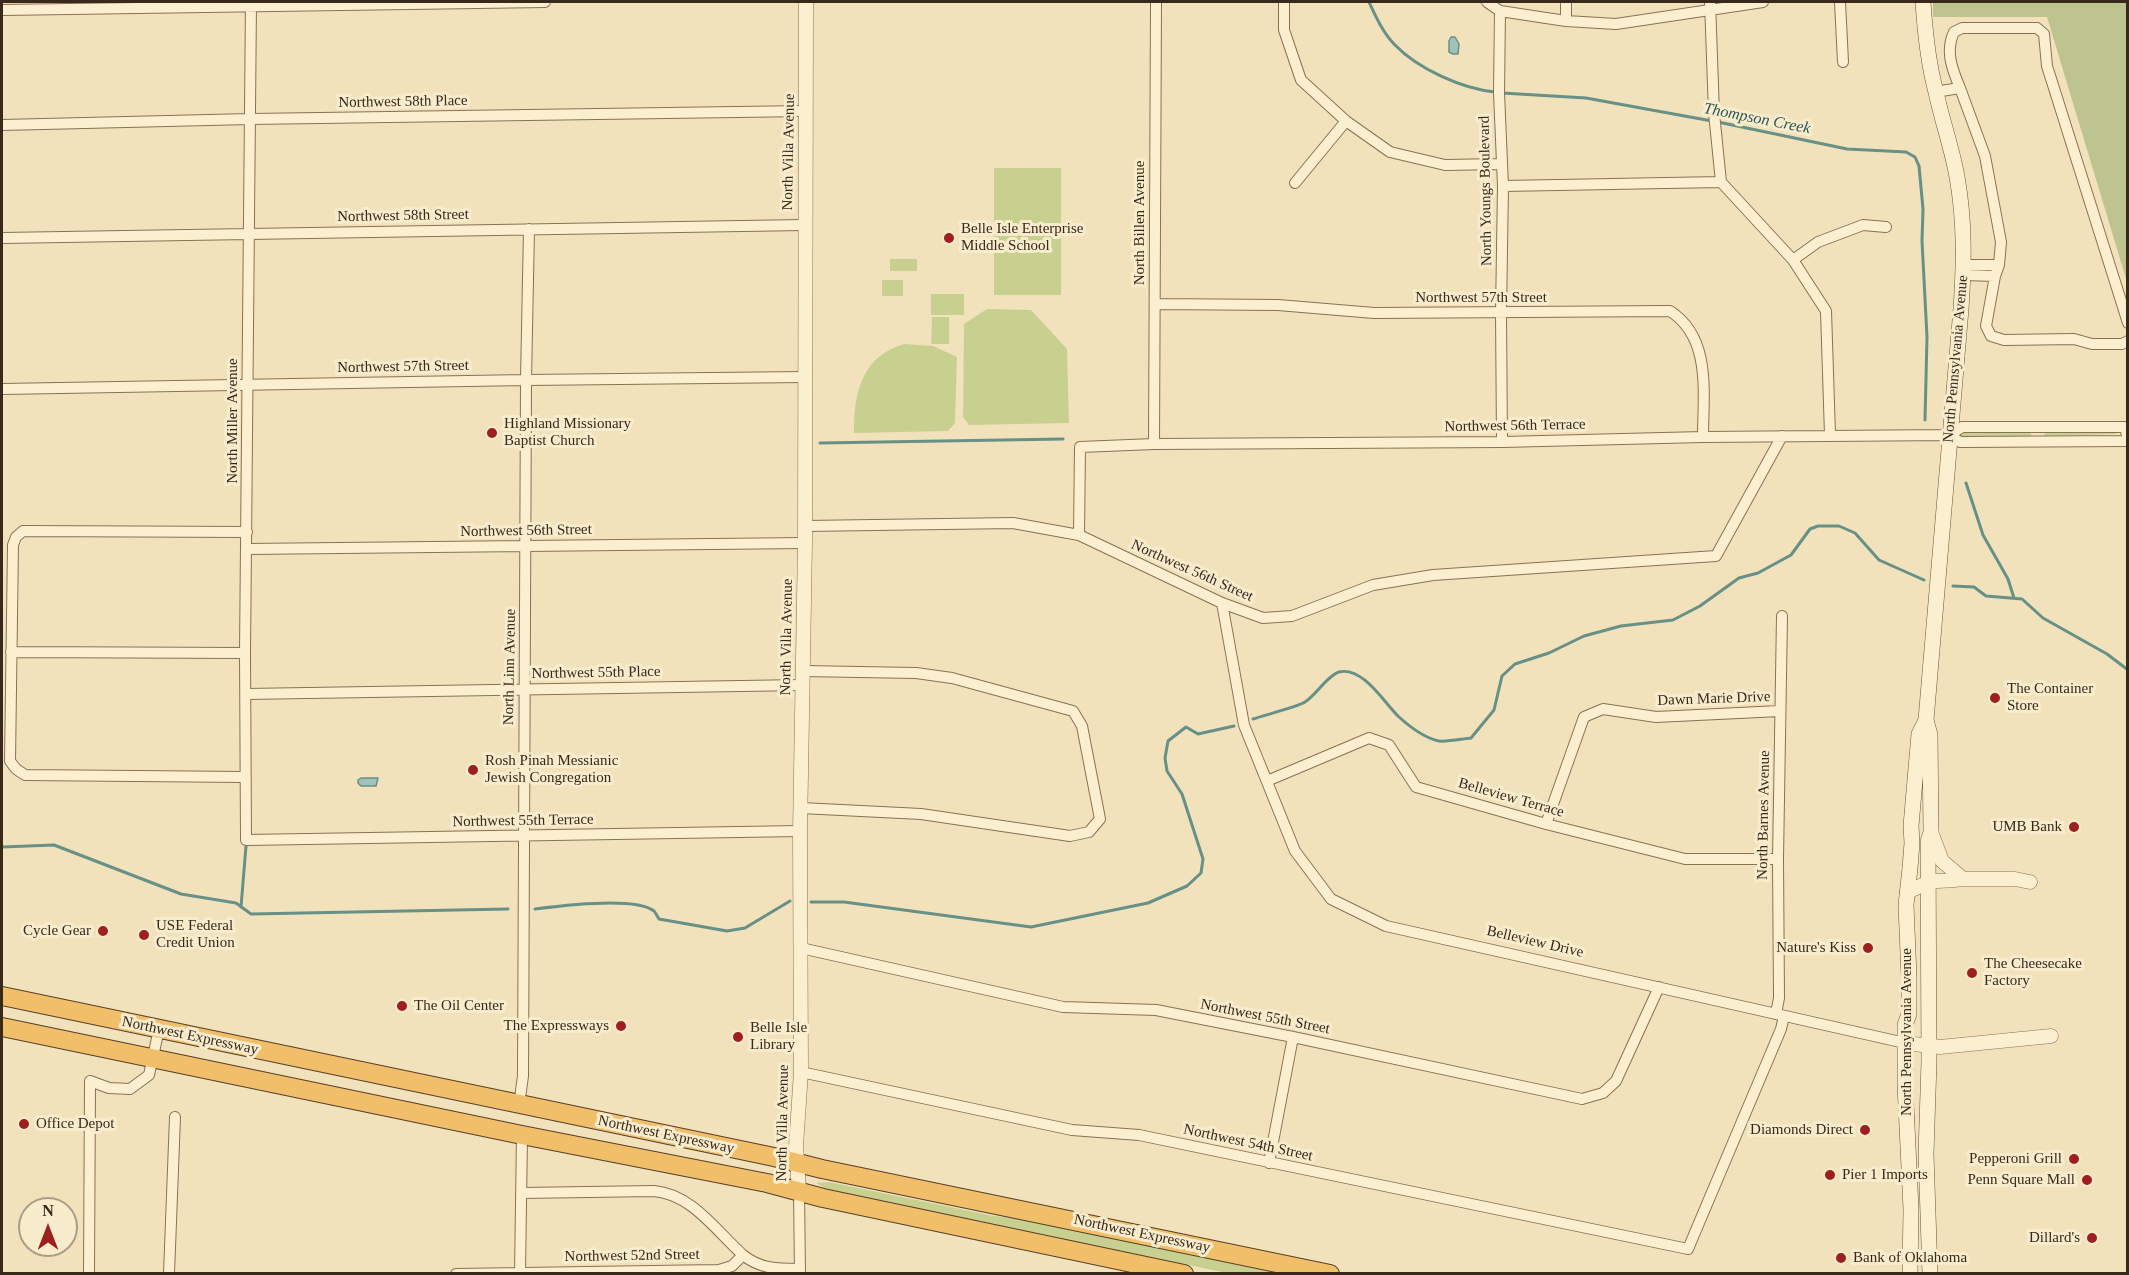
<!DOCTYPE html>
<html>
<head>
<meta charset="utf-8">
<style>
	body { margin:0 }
	#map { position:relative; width:2129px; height:1275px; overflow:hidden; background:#f1e2bc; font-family:"Times New Roman",serif }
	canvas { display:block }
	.frame { position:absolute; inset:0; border:3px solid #38291b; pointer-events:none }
	.north { position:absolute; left:18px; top:1197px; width:60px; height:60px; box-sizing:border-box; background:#f8eccd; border:2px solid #ab9e86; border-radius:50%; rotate:0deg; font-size:16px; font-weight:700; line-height:24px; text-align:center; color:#38291b }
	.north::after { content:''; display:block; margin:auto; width:21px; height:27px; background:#9e1f20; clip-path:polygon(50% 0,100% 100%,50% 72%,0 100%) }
</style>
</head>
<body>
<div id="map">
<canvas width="2129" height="1275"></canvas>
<div class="frame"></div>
<div class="north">N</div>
</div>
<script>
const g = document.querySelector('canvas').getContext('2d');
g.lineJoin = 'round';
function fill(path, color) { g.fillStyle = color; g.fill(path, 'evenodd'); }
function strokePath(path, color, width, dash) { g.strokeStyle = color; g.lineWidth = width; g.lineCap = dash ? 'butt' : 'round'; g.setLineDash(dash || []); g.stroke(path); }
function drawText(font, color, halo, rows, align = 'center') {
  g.font = font + ' "Times New Roman",serif'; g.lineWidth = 6; g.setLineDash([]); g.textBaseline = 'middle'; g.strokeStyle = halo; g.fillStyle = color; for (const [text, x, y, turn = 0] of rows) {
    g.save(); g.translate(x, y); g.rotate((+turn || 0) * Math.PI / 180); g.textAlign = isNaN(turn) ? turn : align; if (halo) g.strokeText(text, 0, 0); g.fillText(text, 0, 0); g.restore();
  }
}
const green = new Path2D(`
	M994,168H1061V295H994Z
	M890,259H917V271H890Z
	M882,280H903V296H882Z
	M931,294H964V315H931Z
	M987,309L1031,310L1067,349L1069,423L969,425L963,417L964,324Z
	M932,317H949V344H931Z
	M904,344L933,346L957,357L955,423L948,431L854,433C854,393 861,357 904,344Z
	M1963,432H2030L2032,436L1962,437L1960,435Z
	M2046,432H2116V434L2046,436L2044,435Z
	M829,1182L994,1216L1030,1219L1292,1273H1227L830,1191L816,1183Z`);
const cemetery = new Path2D(`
	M1933,2H2127V282L2047,17H1933Z`);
const water = new Path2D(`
	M1451,37H1455L1459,44L1458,54H1453L1449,52V41Z
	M361,778H378L376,786H361L358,783V780Z`);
const stream = new Path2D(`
	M1369,2C1376,17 1383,33 1395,45C1418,69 1463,89 1495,92
	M1502,93L1586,98L1712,121
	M1718,122L1847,149L1906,152L1915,157L1919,166L1923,209L1922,241L1927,337L1925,420
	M820,443L1063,439
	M1966,483L1983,535L2008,579L2014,598
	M1953,586L1974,587L1986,596L2022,599L2043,618L2107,654L2128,670
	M1253,719C1265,715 1297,707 1305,702C1316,695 1328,675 1339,672C1363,666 1385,704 1399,717C1410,727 1425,738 1439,741C1448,742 1461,739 1471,738L1494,710L1502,676L1515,664L1549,653L1584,636L1621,626L1673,620L1700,606L1739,578L1758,573L1791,555L1810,529L1818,526H1839L1855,533L1879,560L1924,580
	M2,847L54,845L181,894L236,903L251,914L508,909
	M811,902H844L1031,927L1148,903L1187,886L1201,873L1203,859L1182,794L1167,771L1165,758L1168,741L1186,727L1198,734L1234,726
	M241,907L246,846
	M535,909C558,906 635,896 654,911C656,913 657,916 659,919L727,931L745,928L790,901`);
const minor = new Path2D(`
	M251,2L245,653L246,840L800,831
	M1284,2V30L1301,80L1346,121L1390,152L1445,165L1501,164
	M1487,2L1500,11L1566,21L1616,24L1763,2
	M1710,2L1714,113L1721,182L1793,260L1826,311L1830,435
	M1840,2L1843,62
	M2,10L545,2
	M1500,11L1499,93L1503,186L1501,313L1502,442
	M1566,21V2
	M1960,88L1985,156L2001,242L1999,265L1995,276L1986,326L1991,336L2004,340L2074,339L2092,344H2122L2128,341
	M1935,92L1960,88C1952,69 1945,51 1954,32L1962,28H2037L2044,34L2047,66L2128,323
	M2,125L250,119L806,111
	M1295,183L1346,121
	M1503,186L1721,182
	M2,238L804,225
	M1793,260L1818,242L1863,225L1886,227
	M1964,265H1999
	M1964,275L1995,276
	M1155,304L1278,305L1374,313L1670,311C1712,338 1703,394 1703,437
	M2,389L526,380L805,377
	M1950,435L1960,442L2128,441
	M1154,444L1156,2
	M805,526L1013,523L1079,535L1222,603L1263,618L1292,616L1373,585L1433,575L1716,556L1782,436
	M1079,535L1080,447L1154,444L1502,442L1703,437L1950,435L1962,427H2125L2128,440
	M247,549L805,543
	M1222,603L1244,725L1295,851L1331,899L1386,926L1905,1043
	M11,652L245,653
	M246,694L803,685
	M245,777L25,775L16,769L10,761L13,545L16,537L23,531L247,532
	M1267,781L1369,738L1389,745L1416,787L1546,824L1685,859H1778
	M801,808L921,814L1070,836L1089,832L1100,819L1082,726L1073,711L952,678L916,673L803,671
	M1546,824L1584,717L1603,709L1656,717L1780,711
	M801,948L1063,1007L1156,1010L1293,1037L1582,1099L1603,1093L1616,1081L1659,987
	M1776,1014L1779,998L1778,859L1782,616
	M801,1072L1072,1130L1139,1135L1688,1249L1781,1029L1784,1016
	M519,1105L523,1076L526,380L529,229
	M1269,1163L1293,1037
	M799,1191L800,1274
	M521,1193L654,1191C692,1194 717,1232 743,1255
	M89,1274L90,1081L109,1088L130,1089L149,1075L159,1029
	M169,1274L175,1117
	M456,1274L719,1270L732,1266L743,1255C760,1269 778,1269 799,1269
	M520,1274L522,1135`);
const tertiary = new Path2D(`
	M1931,832L1942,861L1963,879
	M1907,892C1917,888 1926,882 1937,881C1946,880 1954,881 1963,879H2015L2030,882
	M1905,1043L1940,1047L2051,1036
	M799,1191L796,1146L801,1072L800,831L805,543L806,2`);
const secondary = new Path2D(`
	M1923,2C1925,32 1928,63 1936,92C1942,121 1952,148 1957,177C1965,221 1964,265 1961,309L1926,720L1930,735L1931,832L1928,842L1929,1062L1926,1154L1930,1274
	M1910,1274L1911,1209L1905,1084V1025L1909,1014V977L1906,905L1910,868L1912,843L1911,826L1919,734L1926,720`);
const trunk = new Path2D(`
	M2,996L774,1157L822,1169L1330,1274
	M2,1027L522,1135L767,1183L823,1198L1184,1274`);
const markers = [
	[949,238,6,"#9e1f20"],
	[492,433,6,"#9e1f20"],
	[1995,698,6,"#9e1f20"],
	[473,770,6,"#9e1f20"],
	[2074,827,6,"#9e1f20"],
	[103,931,6,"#9e1f20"],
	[144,935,6,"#9e1f20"],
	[1868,948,6,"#9e1f20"],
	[1972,973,6,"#9e1f20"],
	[402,1006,6,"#9e1f20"],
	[621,1026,6,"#9e1f20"],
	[738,1037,6,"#9e1f20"],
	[24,1124,6,"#9e1f20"],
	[1865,1130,6,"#9e1f20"],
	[2074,1159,6,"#9e1f20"],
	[1830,1175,6,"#9e1f20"],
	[2087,1180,6,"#9e1f20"],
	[2092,1238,6,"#9e1f20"],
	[1841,1258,6,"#9e1f20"]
];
const streetNames = [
	["Northwest 58th Place",403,102,-1],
	["North Villa Avenue",789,152,-89],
	["North Youngs Boulevard",1486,191,-91],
	["Northwest 58th Street",403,216,-1],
	["North Billen Avenue",1140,223,-90],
	["Northwest 57th Street",1481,298],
	["North Pennsylvania Avenue",1956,359,-85],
	["Northwest 57th Street",403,367,-1],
	["North Miller Avenue",233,421,-90],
	["Northwest 56th Terrace",1515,426,-1],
	["Northwest 56th Street",526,531,-1],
	["Northwest 56th Street",1192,571,24],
	["North Villa Avenue",787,637,-89],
	["North Linn Avenue",510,667,-89],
	["Northwest 55th Place",596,673,-1],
	["Dawn Marie Drive",1714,699,-2],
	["Belleview Terrace",1511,798,16],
	["North Barnes Avenue",1764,815,-89],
	["Northwest 55th Terrace",523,821,-1],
	["Belleview Drive",1535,942,13],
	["Northwest 55th Street",1265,1017,11],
	["North Pennsylvania Avenue",1907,1032,-90],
	["Northwest Expressway",190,1036,12],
	["North Villa Avenue",783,1123,-89],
	["Northwest Expressway",666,1135,12],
	["Northwest 54th Street",1248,1143,12],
	["Northwest Expressway",1142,1234,12],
	["Northwest 52nd Street",632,1256,-1]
];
const poiNames = [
	["Belle Isle Enterprise",961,229],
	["Middle School",961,246],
	["Highland Missionary",504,424],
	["Baptist Church",504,441],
	["The Container",2007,689],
	["Store",2007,706],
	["Rosh Pinah Messianic",485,761],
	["Jewish Congregation",485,778],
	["UMB Bank",2062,827,"right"],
	["USE Federal",156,926],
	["Credit Union",156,943],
	["Cycle Gear",91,931,"right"],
	["Nature's Kiss",1856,948,"right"],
	["The Cheesecake",1984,964],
	["Factory",1984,981],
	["The Oil Center",414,1006],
	["The Expressways",609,1026,"right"],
	["Belle Isle",750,1028],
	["Library",750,1045],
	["Office Depot",36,1124],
	["Diamonds Direct",1853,1130,"right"],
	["Pepperoni Grill",2062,1159,"right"],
	["Pier 1 Imports",1842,1175],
	["Penn Square Mall",2075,1180,"right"],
	["Dillard's",2080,1238,"right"],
	["Bank of Oklahoma",1853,1258]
];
const waterNames = [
	["Thompson Creek",1757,119,11]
];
fill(green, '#c8d090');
fill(cemetery, '#bdc490');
fill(water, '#a1c2b8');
strokePath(water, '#679086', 1.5);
strokePath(stream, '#679086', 3);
strokePath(minor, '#8a7154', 12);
strokePath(tertiary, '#8a7154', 15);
strokePath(secondary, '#6c5238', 16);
strokePath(trunk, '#573f29', 20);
strokePath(minor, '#fcefd0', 10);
strokePath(tertiary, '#fcefd0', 14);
strokePath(secondary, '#fcefd0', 15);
strokePath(trunk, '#f1be6a', 18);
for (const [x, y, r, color] of markers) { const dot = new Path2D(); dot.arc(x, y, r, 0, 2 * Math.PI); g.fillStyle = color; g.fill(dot); strokePath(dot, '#f8eccd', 2); }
drawText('15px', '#38291b', '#f8eccd', streetNames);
drawText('15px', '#38291b', '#f8eccd', poiNames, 'left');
drawText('italic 16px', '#285957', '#f8eccd', waterNames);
</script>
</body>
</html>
